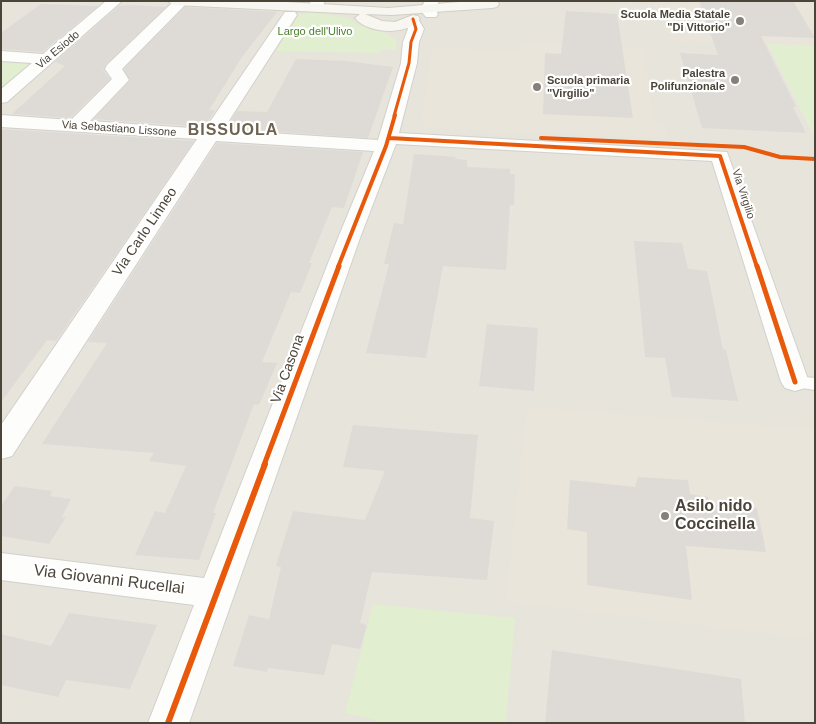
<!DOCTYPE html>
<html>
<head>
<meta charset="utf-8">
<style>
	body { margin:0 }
	#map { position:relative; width:816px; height:724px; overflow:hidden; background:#f4f2ee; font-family:Helvetica,sans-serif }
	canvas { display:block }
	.frame { position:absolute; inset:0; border:2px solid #4b4439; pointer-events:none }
</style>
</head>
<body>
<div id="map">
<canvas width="816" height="724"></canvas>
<div class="frame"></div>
</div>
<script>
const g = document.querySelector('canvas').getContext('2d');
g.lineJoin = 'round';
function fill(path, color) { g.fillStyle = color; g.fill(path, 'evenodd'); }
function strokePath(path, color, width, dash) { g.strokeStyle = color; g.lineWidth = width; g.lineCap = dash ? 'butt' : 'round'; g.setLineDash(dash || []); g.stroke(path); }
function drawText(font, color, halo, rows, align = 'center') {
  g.font = font + ' Helvetica,sans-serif'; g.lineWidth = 4.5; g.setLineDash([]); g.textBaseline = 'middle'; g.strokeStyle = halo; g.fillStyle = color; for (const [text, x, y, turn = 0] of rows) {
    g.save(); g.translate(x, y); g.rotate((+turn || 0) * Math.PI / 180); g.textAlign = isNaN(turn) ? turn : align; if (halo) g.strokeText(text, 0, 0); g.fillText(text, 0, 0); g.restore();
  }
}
const residential = new Path2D(`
	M1,1H815V46L768,44L815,137V723H1Z`);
const education = new Path2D(`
	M659,1H815V46L671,41Z
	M518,43L643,49L654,122L665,126L667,138L430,128L421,123L432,48L518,51Z
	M527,407L815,430V639L506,601Z`);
const green = new Path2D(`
	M308,11L349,18L358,25L384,32L395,39L397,43L396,50H380V53L276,51L299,14H305Z
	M768,44L815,46V137Z
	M1,62L30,64L1,90Z
	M373,604L515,618L506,723H375L376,720L345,713Z`);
const building = new Path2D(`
	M699,1H793L815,38L761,36L796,107H793L806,133L702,128L680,53L718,55Z
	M41,4L98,6L42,52L1,49V33Z
	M131,5L166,7L106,64L103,70L110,79L70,118L12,114L65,66L55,62L119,6Z
	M185,7L277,12L242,57L209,110H215L204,127L94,119L130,81L124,69Z
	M566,11L617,14L633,118L543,114L545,53L561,54Z
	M296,59L346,61L393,67L368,138L226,128L237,111L267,112Z
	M1,129L194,141L56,341L47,340L1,402Z
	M217,143L363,152L344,208L332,207L309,263H312L300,293L291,292L262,362L277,363L259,405L254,404L213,513H216L199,560L135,555L155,511L165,513L186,466L149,461L154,453L42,444L107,343L88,342Z
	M414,154L456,157L455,159L467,160V167L510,169V174H515L514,205H510L506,270L443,266L426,358L366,353L389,264H384L394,223L403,224Z
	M634,241L682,243L688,269L707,271L723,349L726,350L738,401L672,397L665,358L645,357Z
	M487,324L538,328L534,391L479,386Z
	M353,425L478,435L470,518L494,521L487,580L372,572L360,623L367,625L360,649L332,644L324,675L268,668L267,672L233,666L249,615L269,619L281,567L276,566L293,511L365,520L385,471L343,467Z
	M638,477L688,480L690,494L708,497L709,503L757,508L766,552L686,546L692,600L587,585V532L567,529L570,480L635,487Z
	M15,486L52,491L50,496L71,499L62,517H66L49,544L1,536V506Z
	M69,613L157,625L130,689L66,680L58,697L1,685V634L51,646Z
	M552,650L741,679L745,723H545Z`);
const lane = new Path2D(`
	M795,376L815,378V390L789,386L786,382L789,378Z`);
const street = new Path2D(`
	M106,1H122L7,102L1,103V89L32,63L1,61V51L43,54Z
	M174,1L188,2L122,69L129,80L90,121L205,129L285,12H295L297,15L223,130L378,140L401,63L403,42L408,29L405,20L407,17H417L424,29L419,42L417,63L399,133L727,152L809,382L805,388L795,391L785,388L781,382L712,161L396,144L360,238L189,723H148L194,605L1,580V553L204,578L338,238L374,151L216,141L12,456L1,459V425L197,139L1,127V115L71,120L112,79L105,69L107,65Z
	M311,1H325L320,11H310L308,8Z
	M425,1H439L435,9L438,14L436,17H426L420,10Z`);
const secondary = new Path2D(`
	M167,1H269L388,8L471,1H497L499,4L497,7L492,8L392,15L365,14L382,21L395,22L413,15L418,16L420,19C408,36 367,34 355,18L360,14L174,5Z`);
const cyclewayFar3 = new Path2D(`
	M394,116L409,63L411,42L416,29L413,19`);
const cyclewayFar2 = new Path2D(`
	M389,138L720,156L757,267
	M541,138L744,147L780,157L815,159
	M338,267L386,146L395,115`);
const cyclewayFar1 = new Path2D(`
	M757,266L795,382
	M264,465L339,266`);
const cycleway = new Path2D(`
	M168,723L265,464`);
const markers = [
	[740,21,5,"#868178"],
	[735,80,5,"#868178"],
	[537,87,5,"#868178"],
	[665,516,5,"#868178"]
];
const farPoinames = [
	["Scuola Media Statale",730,15],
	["\"Di Vittorio\"",730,28],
	["Palestra",725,74],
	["Polifunzionale",725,87],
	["Scuola primaria",547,81,"left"],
	["\"Virgilio\"",547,94,"left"]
];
const farParknames = [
	["Largo dell'Ulivo",315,32]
];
const farStreetnames = [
	["Via Esiodo",58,50,-40],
	["Via Sebastiano Lissone",119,129,4],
	["Via Virgilio",743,194,72]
];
const streetNames = [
	["Via Carlo Linneo",145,232,-56],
	["Via Casona",288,369,-70]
];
const farDistrictnames = [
	["BISSUOLA",233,131]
];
const nearPoinames = [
	["Asilo nido",675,507],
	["Coccinella",675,525]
];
const nearStreetnames = [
	["Via Giovanni Rucellai",109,580,7]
];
fill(residential, '#e7e4dc');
fill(education, '#eae5da');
fill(green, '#e1eecf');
fill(building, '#dedbd6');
strokePath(lane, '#d2d0cb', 2);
strokePath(street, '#d2d0cb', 2);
strokePath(secondary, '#d3cfc5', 2);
fill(lane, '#fdfdfc');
fill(street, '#fdfdfc');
fill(secondary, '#f7f6f1');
strokePath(cyclewayFar3, '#e8590c', 3);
strokePath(cyclewayFar2, '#e8590c', 4);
strokePath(cyclewayFar1, '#e8590c', 5);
strokePath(cycleway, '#e8590c', 6);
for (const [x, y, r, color] of markers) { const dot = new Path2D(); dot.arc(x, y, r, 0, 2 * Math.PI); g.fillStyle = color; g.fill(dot); strokePath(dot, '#fff', 2); }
drawText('bold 11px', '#4b4439', '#fff', farPoinames, 'right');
drawText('11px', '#4a7f2a', '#fff', farParknames);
drawText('11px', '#4b4439', '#fff', farStreetnames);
drawText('14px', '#4b4439', '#fff', streetNames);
g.letterSpacing = '1px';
drawText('bold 16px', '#6e6250', '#fff', farDistrictnames);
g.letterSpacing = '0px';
drawText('bold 16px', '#4b4439', '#fff', nearPoinames, 'left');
drawText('16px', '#4b4439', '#fff', nearStreetnames);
</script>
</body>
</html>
